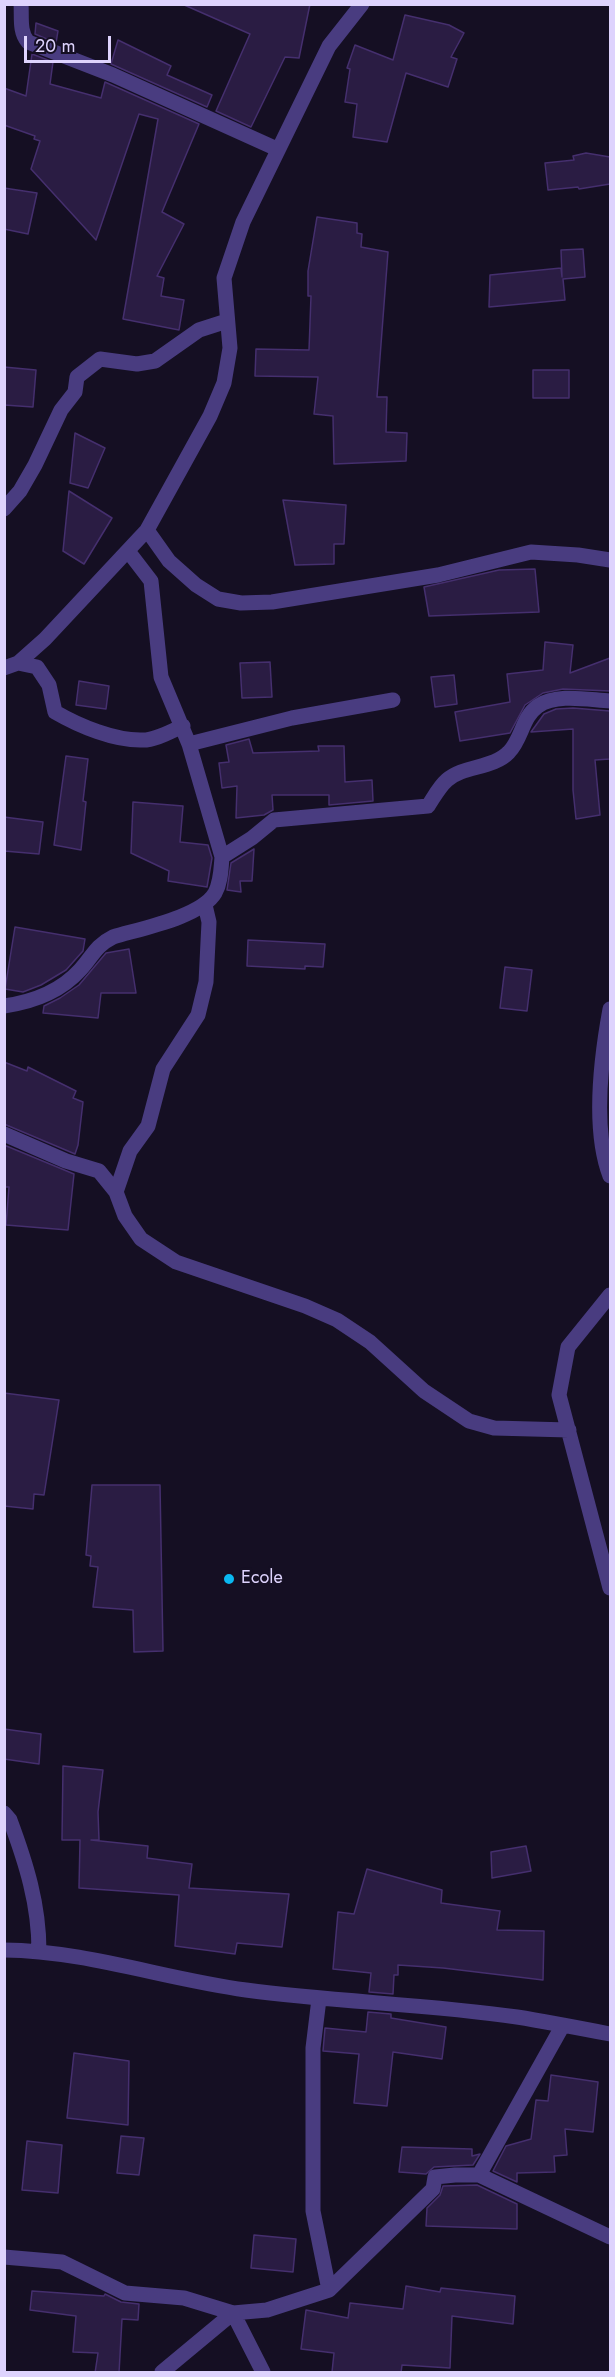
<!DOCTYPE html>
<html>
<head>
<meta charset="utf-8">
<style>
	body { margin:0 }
	#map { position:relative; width:615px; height:2377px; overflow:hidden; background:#150f23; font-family:Jost,sans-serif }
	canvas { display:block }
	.frame { position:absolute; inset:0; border:6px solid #ded3fd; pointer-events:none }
	.scale { position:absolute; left:24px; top:36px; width:87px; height:27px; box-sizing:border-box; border:3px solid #ded3fd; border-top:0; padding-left:8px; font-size:18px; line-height:21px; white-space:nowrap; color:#ded3fd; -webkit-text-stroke:4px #150f23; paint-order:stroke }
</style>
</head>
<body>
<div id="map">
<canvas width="615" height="2377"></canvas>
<div class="frame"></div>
<div class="scale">20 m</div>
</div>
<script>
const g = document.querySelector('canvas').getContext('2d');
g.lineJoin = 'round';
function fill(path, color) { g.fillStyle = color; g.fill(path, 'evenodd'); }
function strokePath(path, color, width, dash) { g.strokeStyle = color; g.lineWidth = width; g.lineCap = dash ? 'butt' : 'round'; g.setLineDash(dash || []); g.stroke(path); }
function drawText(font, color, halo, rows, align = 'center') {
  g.font = font + ' Jost,sans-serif'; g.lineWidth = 5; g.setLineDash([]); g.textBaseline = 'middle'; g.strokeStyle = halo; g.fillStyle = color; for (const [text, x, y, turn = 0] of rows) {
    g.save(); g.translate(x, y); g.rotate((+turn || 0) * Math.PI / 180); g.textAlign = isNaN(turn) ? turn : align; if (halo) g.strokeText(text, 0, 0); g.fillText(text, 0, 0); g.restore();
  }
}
const building = new Path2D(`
	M182,4H310L299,58L285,57L251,127L216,111L250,34Z
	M405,15L449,25L464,33L451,57L457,59L448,87L406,73L387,142L353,137L357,104L345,102L350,69L347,68L355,45L393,60Z
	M36,23L58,31L56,43L35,34Z
	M118,40L171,66L167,75L212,95L207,107L111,64Z
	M32,54L53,62L50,84L101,98L105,82L199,124L162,212L184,224L157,276L164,278L161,296L184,300L179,330L123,319L158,119L139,114L96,240L31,169L40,141L34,139L35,136L4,125V88L26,96Z
	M586,153L610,157V184L579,189L578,187L548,190L545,163L574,160L573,156Z
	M4,188L37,193L28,234L4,229Z
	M317,217L357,223V233L362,234L361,247L388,252L377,397H387L386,432L407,433L406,461L334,464L333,416L314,414L318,377L255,376L256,349L309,350L311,296H308V271Z
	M583,249L585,277L563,279L565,300L489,307L490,275L561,268L562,277L561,250Z
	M4,367L36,370L33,407L4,405Z
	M533,370H569V398H533Z
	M75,433L105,448L88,488L70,483Z
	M69,491L112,518L84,564L63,551Z
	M283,500L346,505L344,544H334V564L295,565Z
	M535,569L539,612L429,616L424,587L499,570Z
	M545,642L573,645L570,673L610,658V691L563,689L543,693L525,705L510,733L460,741L455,712L510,702L507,674L543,670Z
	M270,662L272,697L242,698L240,663Z
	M454,675L457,704L435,707L431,677Z
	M79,681L109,686L106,709L76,705Z
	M573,708L610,711V759L595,760L600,815L576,819L573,790V729L531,732L544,714L556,709Z
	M249,739L253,753L319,751L318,746H344L345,782L372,780L373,801L329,805V795H272L273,810L264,815L236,818L237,786L222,788L219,763L229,762L226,745Z
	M66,756L88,759L83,801L86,802L81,850L54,845Z
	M133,802L183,806L180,842L208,845L212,858L207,887L168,881L169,871L131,853Z
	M4,817L43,822L39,854L4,851Z
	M254,849L252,881H240L241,892L227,890L231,863Z
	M15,927L85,939L83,951L66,970L41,985L23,992L5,989Z
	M248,940L325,944L323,967L305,966V969L247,966Z
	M129,949L136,993H101L98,1018L43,1013L44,1006L60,998L79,985L106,953Z
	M505,967L532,970L527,1011L500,1008Z
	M4,1062L27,1071L28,1067L76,1091L73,1098L83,1102L78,1145L75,1154L4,1124Z
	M4,1145L74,1174L68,1230L6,1225L9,1187H4Z
	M4,1393L59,1400L44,1495L34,1494L33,1509L4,1506Z
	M92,1485H160L163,1651L134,1652L133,1610L93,1607L98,1567L90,1566L91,1556L86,1555Z
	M4,1729L41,1734L39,1764L4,1759Z
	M63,1766L103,1770L98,1812L99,1840H91L148,1846L147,1858L192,1864L189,1888L289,1894L282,1947L237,1943L235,1954L175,1946L179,1895L79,1888L80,1840H62Z
	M526,1846L531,1871L492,1878L491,1852Z
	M367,1869L442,1890L441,1903L500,1911L497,1930L544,1931L543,1980L443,1968L398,1965V1975H394L393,1994L369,1992L371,1973L333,1969L338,1912L354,1914Z
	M368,2012L391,2014V2018L446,2027L442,2059L393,2052L387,2106L354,2103L359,2054L323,2051L325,2028L366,2032Z
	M74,2053L129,2061L128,2125L67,2118Z
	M551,2075L598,2082L593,2132L565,2129L567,2155L554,2156L555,2172L517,2173V2182L493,2171L506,2146L531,2139L536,2100L548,2101Z
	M121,2136L144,2138L139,2175L117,2173Z
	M27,2141L62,2145L58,2193L22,2190Z
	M402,2147L472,2149V2156L480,2154L473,2165L434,2167L426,2174L399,2172Z
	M477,2185L517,2204V2229L426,2226L427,2208L440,2195L443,2186Z
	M254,2235L296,2239L293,2272L251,2268Z
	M406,2286L440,2292L441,2288L515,2296L513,2324L452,2316L450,2368L402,2365L401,2373L332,2372L334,2353L301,2349L306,2310L348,2318L350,2303L403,2309Z
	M32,2291L104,2296L105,2294L121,2302L139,2304L138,2320L122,2319L119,2373H95L98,2353L73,2352L76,2316L30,2310Z`);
const street = new Path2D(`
	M21,4C22,17 19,32 28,42L113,75L277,149
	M4,509L20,491L35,465L61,410L75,392L77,377L100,359L137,364L155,361L199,330L227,321
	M147,530L169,561L196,585L218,599L241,603L272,602L438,575L531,552L578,555L610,560
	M128,551L151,581L161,677L189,744L222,857L252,838L274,820L428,806C434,797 439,787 447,780C464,765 493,769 509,752C522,739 522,717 538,706C557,693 589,700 610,701
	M18,663L37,667L49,685L55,712C79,726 115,741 143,740C156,740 171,731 183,726
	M4,668L18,663L45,639L147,530L210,416L224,383L230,348L224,278L243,222L329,46L362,4
	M189,744L292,718L393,700
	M4,1006C32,1002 61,991 80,970C93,956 95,946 113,937C139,929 201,917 215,893C221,882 221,869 222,857
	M610,1009C601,1058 592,1129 610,1176
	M4,1134L66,1161L99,1171L116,1192L125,1216L141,1239L176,1262L305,1306L337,1320L370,1342L424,1391L469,1421L494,1428L569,1430
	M116,1192L130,1151L148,1126L163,1069L198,1015L206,982L209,922L205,905
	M610,1295L568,1347L559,1395L610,1588
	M4,1813L10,1820C26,1863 39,1904 39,1951
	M4,1950C87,1951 164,1979 246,1990C336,2002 427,2004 517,2017C548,2022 579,2028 610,2034
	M319,1999L313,2048V2211L329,2290
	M479,2175L610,2237
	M4,2257L62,2262L125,2293L184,2298L233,2313L267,2310L329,2290L433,2189L435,2177L455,2175H479L563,2025
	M162,2372L233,2313L263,2372`);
const markers = [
	[229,1579,6,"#0ab8f1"]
];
const poiNames = [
	["Ecole",241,1579]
];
fill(building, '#2a1c43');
strokePath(building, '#452f6e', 1.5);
strokePath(street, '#493c80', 15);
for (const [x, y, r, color] of markers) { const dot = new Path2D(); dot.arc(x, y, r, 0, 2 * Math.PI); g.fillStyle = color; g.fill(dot); strokePath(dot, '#150f23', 2); }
drawText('18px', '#ded3fd', '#150f23', poiNames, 'left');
</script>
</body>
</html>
